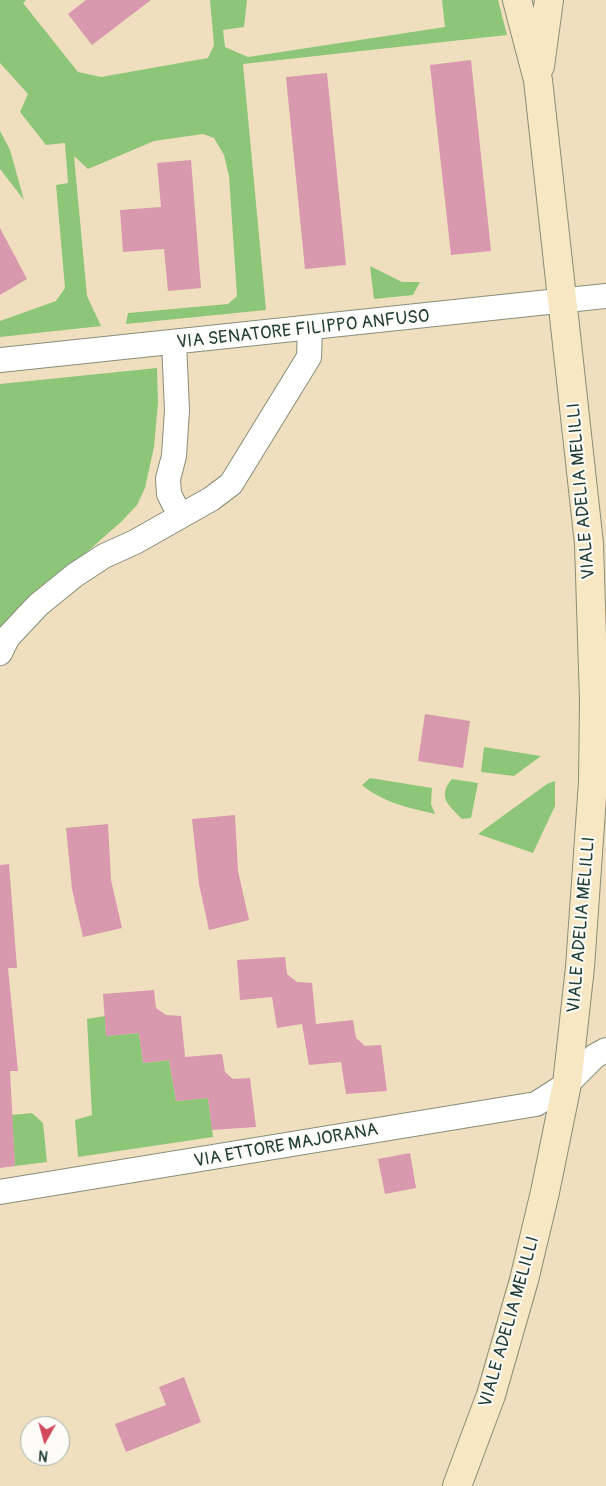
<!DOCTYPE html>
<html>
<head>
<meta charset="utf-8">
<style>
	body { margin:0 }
	#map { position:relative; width:606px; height:1486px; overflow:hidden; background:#efdfbe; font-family:Pangolin,sans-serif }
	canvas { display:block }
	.north { position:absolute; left:20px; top:1416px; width:50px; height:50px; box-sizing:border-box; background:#fdfcf7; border:1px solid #a4b0a9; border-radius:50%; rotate:187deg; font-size:14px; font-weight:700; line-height:20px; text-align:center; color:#1f3d34 }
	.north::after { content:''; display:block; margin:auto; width:18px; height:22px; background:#d1495b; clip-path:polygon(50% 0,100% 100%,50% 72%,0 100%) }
</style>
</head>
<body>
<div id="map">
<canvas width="606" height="1486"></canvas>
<div class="north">N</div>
</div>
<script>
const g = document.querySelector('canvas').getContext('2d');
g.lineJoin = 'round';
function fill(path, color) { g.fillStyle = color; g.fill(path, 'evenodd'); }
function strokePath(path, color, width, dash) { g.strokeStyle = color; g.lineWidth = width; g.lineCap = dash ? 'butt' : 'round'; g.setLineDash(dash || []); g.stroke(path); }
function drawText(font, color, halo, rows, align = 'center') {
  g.font = font + ' Pangolin,sans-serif'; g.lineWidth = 4; g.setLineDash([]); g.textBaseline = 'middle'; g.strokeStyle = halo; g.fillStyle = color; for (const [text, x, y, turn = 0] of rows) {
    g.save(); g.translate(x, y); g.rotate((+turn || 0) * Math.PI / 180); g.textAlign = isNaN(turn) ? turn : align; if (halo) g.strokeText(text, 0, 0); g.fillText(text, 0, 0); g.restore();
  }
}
const green = new Path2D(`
	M0,0H26L23,3L78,72L101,77L208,58L214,45L210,0H247L244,27L223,30L225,47L248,57L445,27L442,0H498L507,35L243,64L266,310L126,324L128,313L228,304L237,296L229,176L224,155L214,138L203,134L154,141L88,169L74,156L87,296L101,326L0,337V321L56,301L65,288L56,185L68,183L65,143L46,145L20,112L28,94L0,63Z
	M0,131L10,150L24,200L0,169Z
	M370,266L402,282H420L413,295L374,299Z
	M157,368L158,403L154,447L145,488L137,505L122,521L79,559L19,607L0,633V384Z
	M484,747L541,756L514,776L481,772Z
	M370,778L432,788L431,804L435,814C409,808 382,802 362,785Z
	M452,779L478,783L471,818L462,819C448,805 437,796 452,779Z
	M555,781V806L533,853L478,834L547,784Z
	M105,1016L106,1036L139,1033L143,1063L169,1060L176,1101L208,1098L213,1137L78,1157L75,1120L92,1115L87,1019Z
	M32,1113L43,1123L47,1162L15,1166L12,1115Z`);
const building = new Path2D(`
	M86,0H151L92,45L68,14Z
	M471,60L491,251L451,255L430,65Z
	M327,73L346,265L305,269L286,77Z
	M191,160L201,288L168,291L164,249L123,252L120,210L161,207L157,163Z
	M0,228L27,279L0,295Z
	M425,714L470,721L463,768L418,761Z
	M235,815L238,871L249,920L209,930L199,884L192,819Z
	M108,824L111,880L122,928L83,937L72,889L66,828Z
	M9,864L17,968H8L18,1071H10L15,1166L0,1168V865Z
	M285,957L287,974L297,982L312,983L316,1024L353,1020L356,1038L365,1046L381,1045L387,1091L346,1094L341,1062L309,1065L302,1024L277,1028L272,997L240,1000L237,960Z
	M154,990L156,1008L166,1015L181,1016L185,1057L222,1054L225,1072L233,1079L250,1078L256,1127L212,1130L208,1098L176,1101L169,1060L143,1063L139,1033L106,1036L103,994Z
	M410,1153L416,1188L385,1194L378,1159Z
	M184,1377L201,1422L126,1452L115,1424L166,1405L159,1387Z`);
const street = new Path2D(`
	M174,343L177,410L174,456L168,479L169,494L180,516
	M0,360L606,296
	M0,653L8,637L38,605L75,575L104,556L135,542L211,499L231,484L309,357L310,329
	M0,1192L536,1104L567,1084L595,1056L606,1050`);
const secondary = new Path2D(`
	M540,66L549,0
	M457,1486L491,1395L524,1280L545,1192L567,1084L580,967L593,782L594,701L589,544L538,80L517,0`);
const streetNames = [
	["VIA SENATORE FILIPPO ANFUSO",303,330,-6],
	["VIALE ADELIA MELILLI",582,491,-95],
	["VIALE ADELIA MELILLI",582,925,-85],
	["VIA ETTORE MAJORANA",286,1146,-10],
	["VIALE ADELIA MELILLI",510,1322,-74]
];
fill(green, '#8ec679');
fill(building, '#d898ad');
strokePath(street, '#878e79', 26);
strokePath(secondary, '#878e79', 30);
strokePath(street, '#fff', 24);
strokePath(secondary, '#f7e8c3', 28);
drawText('18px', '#1f3d34', '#fdfcf7', streetNames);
</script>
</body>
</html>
